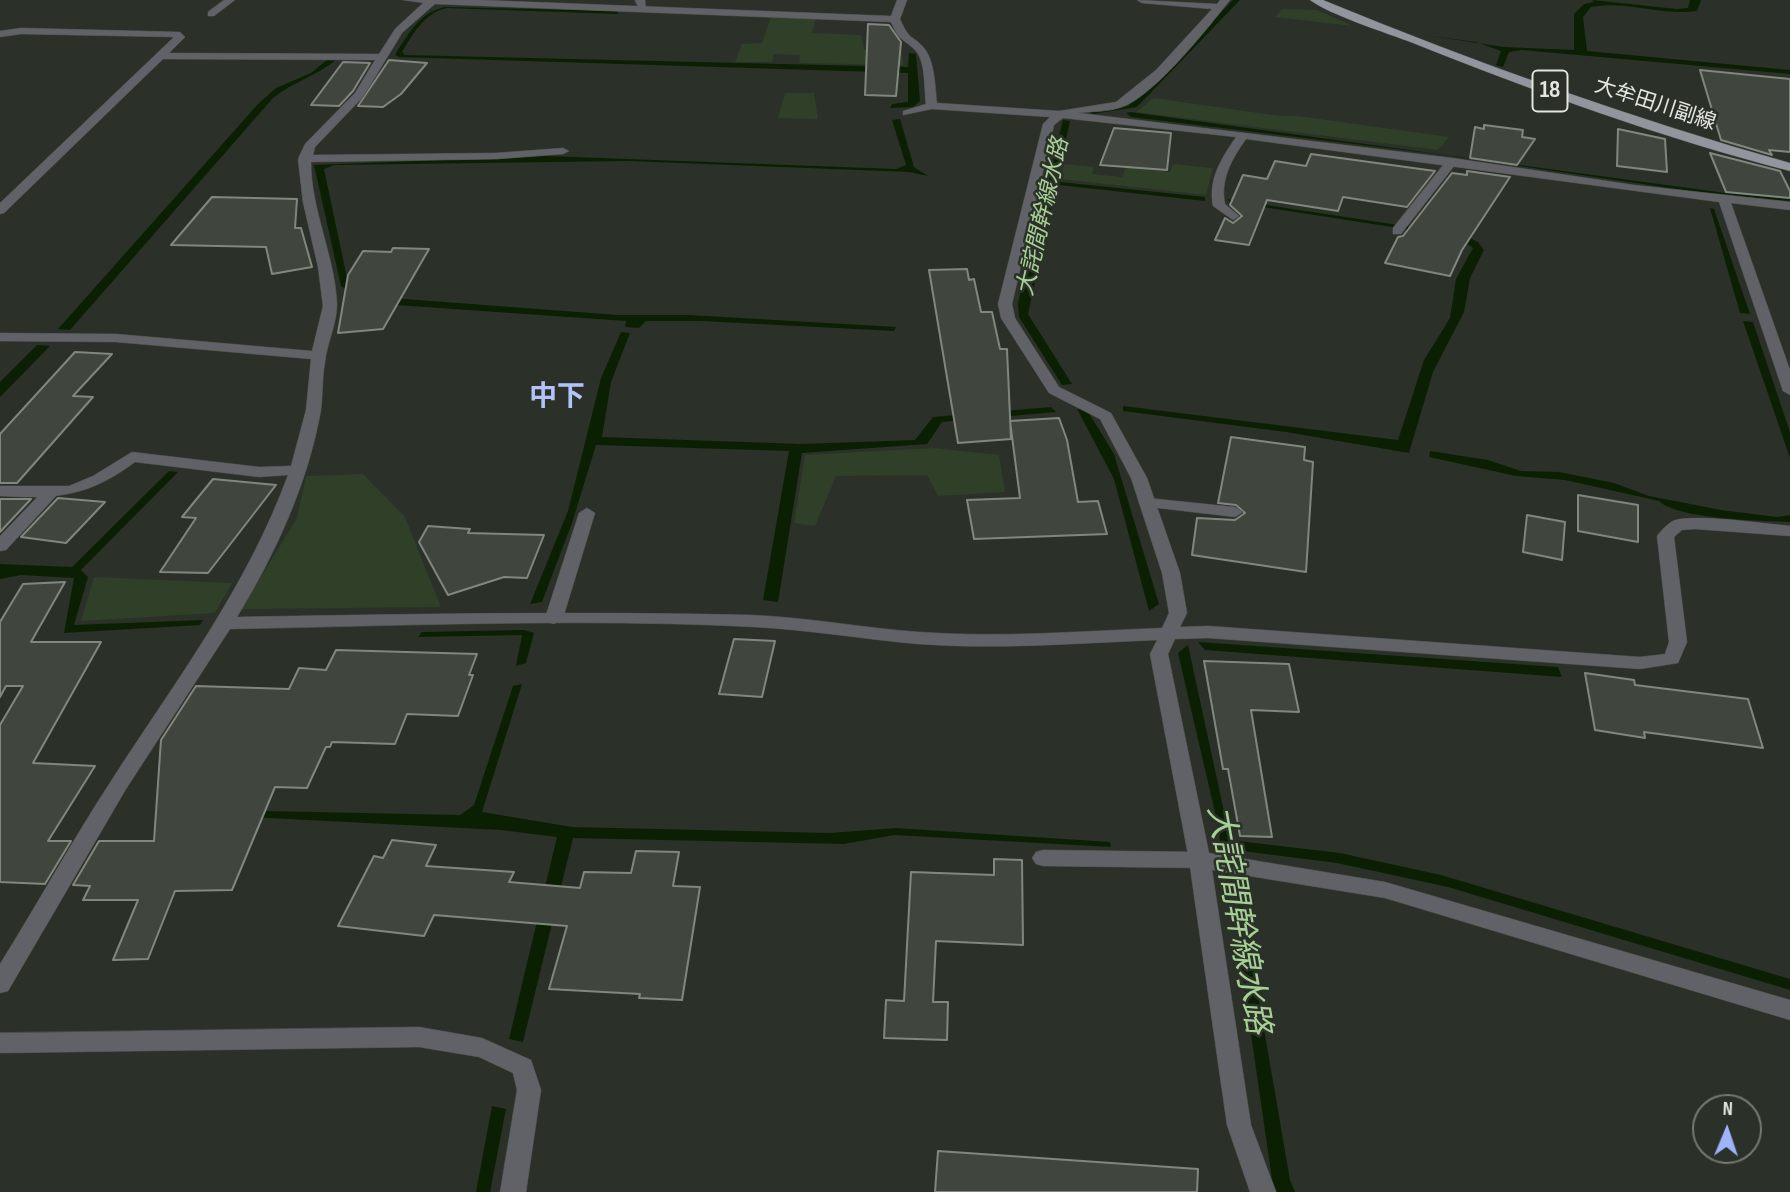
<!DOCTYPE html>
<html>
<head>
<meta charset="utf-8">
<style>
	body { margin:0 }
	#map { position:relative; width:1790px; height:1192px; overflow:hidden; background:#2b3129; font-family:"Sofia Sans Condensed",sans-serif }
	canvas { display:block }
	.north { position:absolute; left:1692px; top:1094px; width:70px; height:70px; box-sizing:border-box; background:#2b3129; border:2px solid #757973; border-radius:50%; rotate:2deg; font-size:19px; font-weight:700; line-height:28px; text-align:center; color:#e3e6e1 }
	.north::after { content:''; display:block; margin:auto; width:24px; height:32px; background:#9fb3fd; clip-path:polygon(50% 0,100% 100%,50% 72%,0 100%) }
</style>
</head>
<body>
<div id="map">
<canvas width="1790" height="1192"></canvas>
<div class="north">N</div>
</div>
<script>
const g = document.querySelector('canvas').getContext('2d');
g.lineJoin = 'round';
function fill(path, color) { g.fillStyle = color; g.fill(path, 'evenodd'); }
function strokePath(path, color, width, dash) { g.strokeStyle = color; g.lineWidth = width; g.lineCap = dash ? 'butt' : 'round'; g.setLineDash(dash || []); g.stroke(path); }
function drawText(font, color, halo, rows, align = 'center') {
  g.font = font + ' "Sofia Sans Condensed","Noto Sans JP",sans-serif'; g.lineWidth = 5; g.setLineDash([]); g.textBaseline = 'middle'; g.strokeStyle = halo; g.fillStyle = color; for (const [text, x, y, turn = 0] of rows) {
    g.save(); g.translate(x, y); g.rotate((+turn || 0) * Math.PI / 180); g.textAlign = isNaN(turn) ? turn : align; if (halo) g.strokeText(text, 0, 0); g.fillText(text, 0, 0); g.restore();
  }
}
const green = new Path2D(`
	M1282,9L1317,10L1353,26L1275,17Z
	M771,17L816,19L812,33L861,35L864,49L901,50L904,65L799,63L800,55L774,54L772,62H735L742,44L762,43Z
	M785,93H814L818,119L778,118Z
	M1154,98L1280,116H1298L1449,137L1438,150L1136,112Z
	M1131,156L1152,159L1150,170L1170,172L1173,164L1213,168L1206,195L1061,179L1064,164L1094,167L1092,174L1122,177Z
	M933,448L999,455L1005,492L938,496L927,475L836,476L815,526L794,523L805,455Z
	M363,474L405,517L441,607L241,609L297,518L306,476Z
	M94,577L232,583L215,613L81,621Z`);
const water = new Path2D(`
	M1233,0H1240L1137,107L1092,114L1090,111L1128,106Z
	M1592,0L1677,9L1688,8L1690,0H1701L1697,11C1662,16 1625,0 1591,7L1583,17L1587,51L1790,70V74L1522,50L1509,52L1503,67L1496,65L1501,51L1476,42L1424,35L1504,47L1574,50V14L1584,4L1594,2Z
	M445,7L617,11L618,14L447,8C424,13 413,34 402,52L405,55L908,67L909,53L916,54L920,101L913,107L890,108L892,104L908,102V73L399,57L395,55C408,34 420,12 445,7Z
	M327,60H336C316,76 293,82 273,98L70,330L58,329L258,104L276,88L311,73Z
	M1130,112L1725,193L1790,199V201L1704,193L1444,155L1131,117L1126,113Z
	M900,119L914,167L928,176L909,172L628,161L334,165L324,169L347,278L378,297L618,315H689L896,327L894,331L701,321H646L639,328L625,327L626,321L367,303L341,286L314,165L547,156L896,169L906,165L892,120Z
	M1063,120L1070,121L1028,314L1072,384L1062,385L1019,317L1018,303Z
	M1060,182L1205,197V201L1059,185Z
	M1227,199L1464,235L1478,242L1484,250L1470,278L1464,312L1433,372L1409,453L1286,432L1123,411V406L1398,440L1424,360L1450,318L1456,279L1473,248L1457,237L1230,202Z
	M1710,208L1714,209L1750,314L1740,313Z
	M1743,321L1753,322L1790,432V458Z
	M621,332L630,333L611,382L602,437L801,444L915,440L933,417L1051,407L1056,412L942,422L927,444L802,453L778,602L763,600L789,451L596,445L572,523L542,602L530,604L568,511L601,378Z
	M37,345L50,346L0,397V382Z
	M1077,409L1087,410L1114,454L1159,604L1149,611L1114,479Z
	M1430,451L1488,460L1521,471L1559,472L1614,483L1649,496L1721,510L1777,517L1790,515V522C1762,521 1677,519 1659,501L1565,480L1516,476L1429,457Z
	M169,471L178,472L81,570L88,577L74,625L203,620L200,625L64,633L74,578L21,575L0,579V564L72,567Z
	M524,630L534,633L526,663L516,666L522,635L418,637L422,632Z
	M1198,642L1558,667L1562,677L1205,650Z
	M1188,645L1231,844L1232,848L1223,847L1178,653Z
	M522,684L482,812L572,827L830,833L896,828L1110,842L1111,847L894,835L844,844L573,838L523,1042L509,1039L557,837L501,830L211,815L218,810L460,815L474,805L513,686Z
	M1238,841L1340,853L1441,875L1790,979V990L1448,887L1337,863L1242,851Z
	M1230,889L1240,890L1290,1180L1295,1192H1277L1272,1179Z
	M492,1106L506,1109L490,1192H476Z`);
const stream = new Path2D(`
	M1225,832L1229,834L1231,837L1245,903L1243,907L1238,908L1233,907L1231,903L1219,837L1221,834Z`);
const building = new Path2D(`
	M868,24L889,25L901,42L896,96L865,95Z
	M389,60L427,63L401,94L383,107L358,106Z
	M343,62L370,63L353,91L339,106L311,105Z
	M1700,70L1790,79V152L1769,150L1772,155L1721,140Z
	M1484,125L1523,130L1522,137L1535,139L1517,165L1470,158L1475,127L1484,129Z
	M1114,128L1171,133L1167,170L1100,165Z
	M1618,129L1665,139L1667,172L1617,166Z
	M1710,153L1780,171L1790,191V198L1726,192Z
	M1311,154L1435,171L1407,207L1343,197L1338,211L1267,200L1249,245L1215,240L1225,218L1233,223L1242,216L1230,205L1243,175L1267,179L1275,161L1306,166Z
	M1467,171L1510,177L1462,250L1450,276L1385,263L1398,237L1403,236L1452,173L1467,175Z
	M212,197L297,199L295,228H301L312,267L272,274L266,247L171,245Z
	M393,248L429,249L383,329L338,333L348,275L363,251L391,252Z
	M967,269L969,280L974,279L981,312H992L1000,349H1007L1011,439L958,443L929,270Z
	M75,352L112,354L73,396L93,397L17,483H0V434Z
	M1059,418L1067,440L1078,502L1098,501L1107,534L974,539L967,500L1020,498L1010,421Z
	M1231,437L1305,447L1304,460L1313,462L1306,572L1192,555L1197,518L1235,520L1245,513L1236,505L1218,503Z
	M213,479L276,485L208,573L160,572L196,518L182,517Z
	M1578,495L1638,505V542L1578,531Z
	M58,498L105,502L66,543L21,537Z
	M0,499H31L0,532Z
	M1527,515L1565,522L1562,560L1523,552Z
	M428,526L470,529L468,533L544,535L527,578L504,577L448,595L419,542Z
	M65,582L31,642H101L33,763L95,766L48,841H71L45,884L0,882V725L23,686H6L0,697V622L23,584Z
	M734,639L775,641L762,697L719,694Z
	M336,650L477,654L469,675H473L458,716L407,714L395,744L332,742L330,747H326L307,788L275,787L232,890L175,891L148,959L113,960L138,900H83L90,886L73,885L99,841H154L161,740L196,686L289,689L299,668L326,670Z
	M1204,661L1289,664L1299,712L1251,710L1272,837L1240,836L1228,769H1223Z
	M1585,673L1634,680L1635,685L1748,699L1763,748L1644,732L1645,738L1595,730Z
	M392,840L436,845L426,866L514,872L509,882L580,888L584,872L631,873L636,851L679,852L673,886L700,887L682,1000L639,998L640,994L549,989L567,926L434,915L424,936L338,926L374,856L383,858Z
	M994,859L1022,860L1023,945L936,941L933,1002H948L947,1040L884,1038L886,1000L904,1001L911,872L994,875Z
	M938,1151L1198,1169L1197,1192H935Z`);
const lane = new Path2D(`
	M635,0H645L646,11H640Z
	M1448,159L1458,161L1401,234H1393V228Z
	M50,488L56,490L58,493L56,496L6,550L0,551V536L44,490Z
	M1147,498L1235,507L1243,512L1235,517L1141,506L1139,503Z
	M587,508L595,513L563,618L554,624L548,622L545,618L579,513Z
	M1043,850L1200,852L1207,854L1211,860L1207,866L1200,868L1043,866L1036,864L1032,858L1036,852Z`);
const street = new Path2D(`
	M224,0H235L214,16H208V12Z
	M403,0H481L891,16L897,0H907L900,19C910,42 912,34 924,48C935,61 935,87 937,103L1059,111L1116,102L1156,70L1212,9L1142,3L1137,0L1217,4L1220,0H1230C1207,29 1155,95 1122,107C1108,112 1093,111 1079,113L1452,158L1634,185L1790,202V210L1731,203L1790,370V395L1783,391L1719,202L1246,139C1232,159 1220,179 1225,204L1239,216L1233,220L1213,206C1208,179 1221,159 1236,137L1063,118L1054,125L1012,304L1015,318L1059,387L1111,413L1147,478L1180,573L1187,613L1180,627L1208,626L1640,657L1665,654L1669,642L1657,536C1661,531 1667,524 1673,521C1691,513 1766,524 1790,526V536L1695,529L1682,530L1674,537L1687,642L1678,663L1640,669L1208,638L1175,639L1168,654L1209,853L1385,882L1790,1000V1020L1385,898L1212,870L1251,1125L1276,1192H1250L1227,1125L1189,860L1150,654L1157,640C1078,643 997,650 918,644C863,639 810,630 755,627C580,618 404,626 230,629L126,789L8,991L0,993V964C38,903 73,839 113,778C177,679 247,587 288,475L259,477L135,462C88,497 57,499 0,496V486H69L93,476L132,452L259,467L291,466L306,410L311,359L116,342L0,341V333L116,334L312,351L323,306L318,267L303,202L298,159L305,144L355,93L375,60L163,59L4,213L0,214V203L174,37L21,34L0,37V31L21,28L180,32L185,37L169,53L379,54L395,29L423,3ZM435,4L891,22C900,43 902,37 915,50C926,61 924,90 926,104L903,111V115L932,109L1050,117L1043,124L998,304L1001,318L1049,393L1100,419L1131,478L1162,573L1169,613L1162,628C1081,631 1000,638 919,632C862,628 807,617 750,615C579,611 408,614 237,617C276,553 308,483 321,410C323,394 322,378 325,362C327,343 337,324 337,304C335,256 311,211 311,162L496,159L563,154L569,151L563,148L496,153L313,155L315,147L363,97L402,33Z
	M419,1027L482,1038L531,1060L541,1090L526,1192H500L517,1090L513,1073L479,1057L419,1047L0,1053V1033Z`);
const primary = new Path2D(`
	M1310,0H1323C1476,63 1631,118 1790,163V171C1662,138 1536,92 1413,43C1387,33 1330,15 1310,0Z`);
const farStreetnames = [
	["大牟田川副線",1655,105,18]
];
const farWaternames = [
	["大詫間幹線水路",1044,217,-77]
];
const shields = [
	[1550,91,35]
];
const shieldNames = [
	["18",1550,91]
];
const neighbourhoodNames = [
	["中下",557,398]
];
const nearWaternames = [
	["大詫間幹線水路",1237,920,80]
];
fill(green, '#2f3f28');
fill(water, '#0b2002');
fill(stream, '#0b2002');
fill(building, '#40463e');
strokePath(building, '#80877e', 2);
strokePath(lane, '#484e46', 1);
strokePath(street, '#484e46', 1);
strokePath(primary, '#484e46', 1);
fill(lane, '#616267');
fill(street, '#616267');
fill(primary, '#92959e');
drawText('21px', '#e3e6e1', '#2b3129', farStreetnames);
drawText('italic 23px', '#a7d096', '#2b3129', farWaternames);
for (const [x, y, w] of shields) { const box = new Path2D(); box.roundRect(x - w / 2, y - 20.5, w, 41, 5); g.fillStyle = '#2b3129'; g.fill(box); strokePath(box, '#e3e6e1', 2); }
drawText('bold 24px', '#e3e6e1', null, shieldNames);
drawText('bold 28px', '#b3c3fa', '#2b3129', neighbourhoodNames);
drawText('italic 33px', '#a7d096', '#2b3129', nearWaternames);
</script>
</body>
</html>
